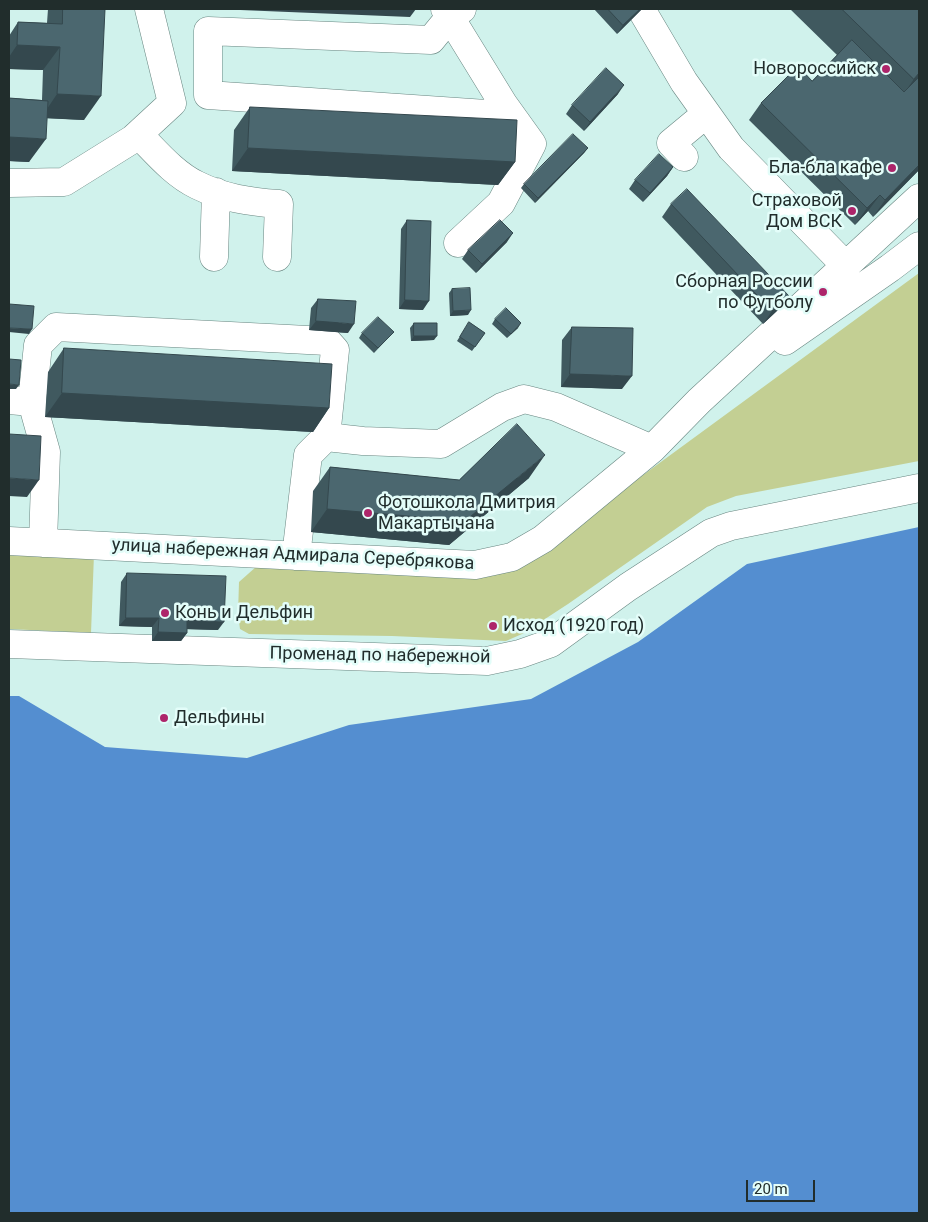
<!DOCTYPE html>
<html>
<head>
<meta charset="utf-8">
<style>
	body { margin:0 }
	#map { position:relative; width:928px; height:1222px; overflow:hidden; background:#d0f2ec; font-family:Roboto,sans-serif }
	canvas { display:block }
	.frame { position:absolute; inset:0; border:10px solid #212d2c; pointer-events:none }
	.scale { position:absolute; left:746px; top:1180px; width:69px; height:22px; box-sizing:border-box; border:2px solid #212d2c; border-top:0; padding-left:6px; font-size:15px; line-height:18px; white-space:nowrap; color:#212d2c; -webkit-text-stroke:4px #e3fdf9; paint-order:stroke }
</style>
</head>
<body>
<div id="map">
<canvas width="928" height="1222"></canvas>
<div class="frame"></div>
<div class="scale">20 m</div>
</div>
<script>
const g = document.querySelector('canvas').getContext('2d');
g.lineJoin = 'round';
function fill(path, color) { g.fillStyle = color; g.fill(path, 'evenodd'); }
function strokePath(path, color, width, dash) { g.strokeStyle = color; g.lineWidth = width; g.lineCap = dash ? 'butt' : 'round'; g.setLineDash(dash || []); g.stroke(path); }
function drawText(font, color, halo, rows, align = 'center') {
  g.font = font + ' Roboto,sans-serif'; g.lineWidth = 5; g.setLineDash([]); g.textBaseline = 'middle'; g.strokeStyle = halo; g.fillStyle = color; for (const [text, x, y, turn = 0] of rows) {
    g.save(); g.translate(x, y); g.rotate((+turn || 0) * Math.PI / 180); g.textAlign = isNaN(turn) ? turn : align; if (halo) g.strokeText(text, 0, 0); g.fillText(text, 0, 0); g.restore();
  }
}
const green = new Path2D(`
	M919,273V461L736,496L707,507L568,604L522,634L506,641L392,636L249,634L240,629L238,614L239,582L257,566L527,560Z
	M9,550L94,554L91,633L9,629Z`);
const water = new Path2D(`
	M919,527V1213H9V696H19L105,747L247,758L349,725L531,699L638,642L747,564Z`);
const minor = new Path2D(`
	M445,9L504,105L532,144L501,203L458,243
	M462,9L449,18L431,40L208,31V95L486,114L504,105
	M641,9L684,82L731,148L846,266
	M139,135C156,152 174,174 197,185C223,198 250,202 279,204L277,257
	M684,157L671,143L706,114
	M9,183L64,182L133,139L172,103L149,9
	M214,257L216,192
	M785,341L890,268L919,246
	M9,400L32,402L38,345L56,327L327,341L335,350L326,437L308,455L296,556
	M32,402L46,452L43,543
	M326,437L363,441L441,444L502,407L524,399L556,407L652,449
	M9,541L475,565L512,557L543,539L652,449L699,401L919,198
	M9,644L487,661L520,654L551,643L628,587L711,533L731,526L919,488`);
const wall = new Path2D(`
	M48,9H105L84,120L47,118L29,162L9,161V98L42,100L43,70L9,69V36L18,22L47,23Z
	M594,9H642L617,34Z
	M790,9H919V170L873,217L868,211L855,225L749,120L761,103L812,81L837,55Z
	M618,94L584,131L566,114L572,105Z
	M250,107L515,162L498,185L232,171L234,130Z
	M588,148L584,153L535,203L521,188L524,184Z
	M673,167L667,176L643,202L629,189L635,180Z
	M671,204L789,296L779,309L763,324L662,217Z
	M407,220L423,310L399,309L401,229Z
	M507,242L476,273L462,259L468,250Z
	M452,289L468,315L450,316L449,293Z
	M318,299L348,333L309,330L311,308Z
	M495,319L518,328L507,338L492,324Z
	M469,322L485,333L472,351L457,341Z
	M414,323L434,340L411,341L410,328Z
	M572,327L622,389L561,387L562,340Z
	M394,332L390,336L374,353L359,338L362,333Z
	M64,348L329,408L313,432L45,417L48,372Z
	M330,467L459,480L529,478L449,545L311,532L313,491Z
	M127,573L218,630L187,629V633L181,641H152V627L119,626L121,582Z`);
const shadedWall = new Path2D(`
	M216,9H416L410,17Z
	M640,9H642L617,34L623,25Z
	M17,45L60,47L43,70L9,69V57Z
	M919,73V82L893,109L914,79Z
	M624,85L618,94L584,131L590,122Z
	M57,94L101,96L84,120L41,118Z
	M9,137L46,139L29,162L9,161Z
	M248,148L515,162L498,185L232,171Z
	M588,148L584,153L535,203L538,198Z
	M919,165V170L873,217L885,200Z
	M673,167L667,176L643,202L650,193Z
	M880,195L868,211L855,225L867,208Z
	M513,233L507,242L476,273L482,264Z
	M789,296L779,309L763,324L772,311Z
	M405,300L429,301L423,310L399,309Z
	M471,310L468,315L450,316L453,311Z
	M316,321L354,324L348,333L309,330Z
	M521,323L518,328L507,338L511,334Z
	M9,328L32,329L29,334L9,332Z
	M414,336H437L434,340L411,341Z
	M570,374L632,376L622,389L561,387Z
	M9,384L19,385L16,389H9Z
	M62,393L329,408L313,432L45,417Z
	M545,455L529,478L449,545L311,532L327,509L465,521Z
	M9,478L39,480L27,497L9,496Z
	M126,618H159L152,627L119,626Z
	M187,620L224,622L218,630L181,629Z
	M158,632L187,633L181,641H152Z`);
const building = new Path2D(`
	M63,9H105L101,96L57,94L60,47L17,45L18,22L62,24Z
	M608,9H640L623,25Z
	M842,9H919V73L914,79Z
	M852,40L904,92L919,77V165L885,200L880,195L867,208L761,103L798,66L812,81Z
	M606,68L624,85L590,122L572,105Z
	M9,98L48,101L46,139L9,137Z
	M250,107L517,120L515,162L248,148Z
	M573,134L588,148L538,198L524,184Z
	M659,154L673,167L650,193L635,180Z
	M687,189L789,296L772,311L671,204Z
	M407,220L431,221L429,301L405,300Z
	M500,220L513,233L482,264L468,250Z
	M470,288L471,310L453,311L452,289Z
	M318,299L356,301L354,324L316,321Z
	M9,304L34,306L32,329L9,328Z
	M506,308L521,323L511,334L495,319Z
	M378,317L394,332L378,348L362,333Z
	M469,322L485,333L475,347L460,337Z
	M414,323H437V336H414Z
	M572,327L633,328L632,376L570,374Z
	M64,348L332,364L329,408L62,393Z
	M9,359L21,360L19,385L9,384Z
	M517,424L545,455L465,521L327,509L330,467L459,480Z
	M9,434L41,436L39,480L9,478Z
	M127,573L226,576L224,622L187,620V633L158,632L159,618H126Z`);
const markers = [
	[886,69,5,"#ad256a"],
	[892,168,5,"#ad256a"],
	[852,211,5,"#ad256a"],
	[823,292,5,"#ad256a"],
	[368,513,5,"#ad256a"],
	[165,613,5,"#ad256a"],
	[493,626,5,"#ad256a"],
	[164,718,5,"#ad256a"]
];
const poiNames = [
	["Новороссийск",876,69],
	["Бла-бла кафе",882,168],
	["Страховой",842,201],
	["Дом ВСК",842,222],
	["Сборная России",813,282],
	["по Футболу",813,303],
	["Фотошкола Дмитрия",378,503,"left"],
	["Макартычана",378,524,"left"],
	["Конь и Дельфин",175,613,"left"],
	["Исход (1920 год)",503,626,"left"],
	["Дельфины",174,718,"left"]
];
const streetNames = [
	["улица набережная Адмирала Серебрякова",293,555,3],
	["Променад по набережной",380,656,1]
];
fill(green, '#c3cf93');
fill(water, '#548ed0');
strokePath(minor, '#688681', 29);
strokePath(minor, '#fff', 28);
fill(wall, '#40595f');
fill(shadedWall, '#34484e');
fill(building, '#4b676f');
strokePath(building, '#34484e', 1);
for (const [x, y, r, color] of markers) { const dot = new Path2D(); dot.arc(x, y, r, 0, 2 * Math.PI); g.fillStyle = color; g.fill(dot); strokePath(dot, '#e3fdf9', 2); }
drawText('18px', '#212d2c', '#e3fdf9', poiNames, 'right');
drawText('18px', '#212d2c', '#e3fdf9', streetNames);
</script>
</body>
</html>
